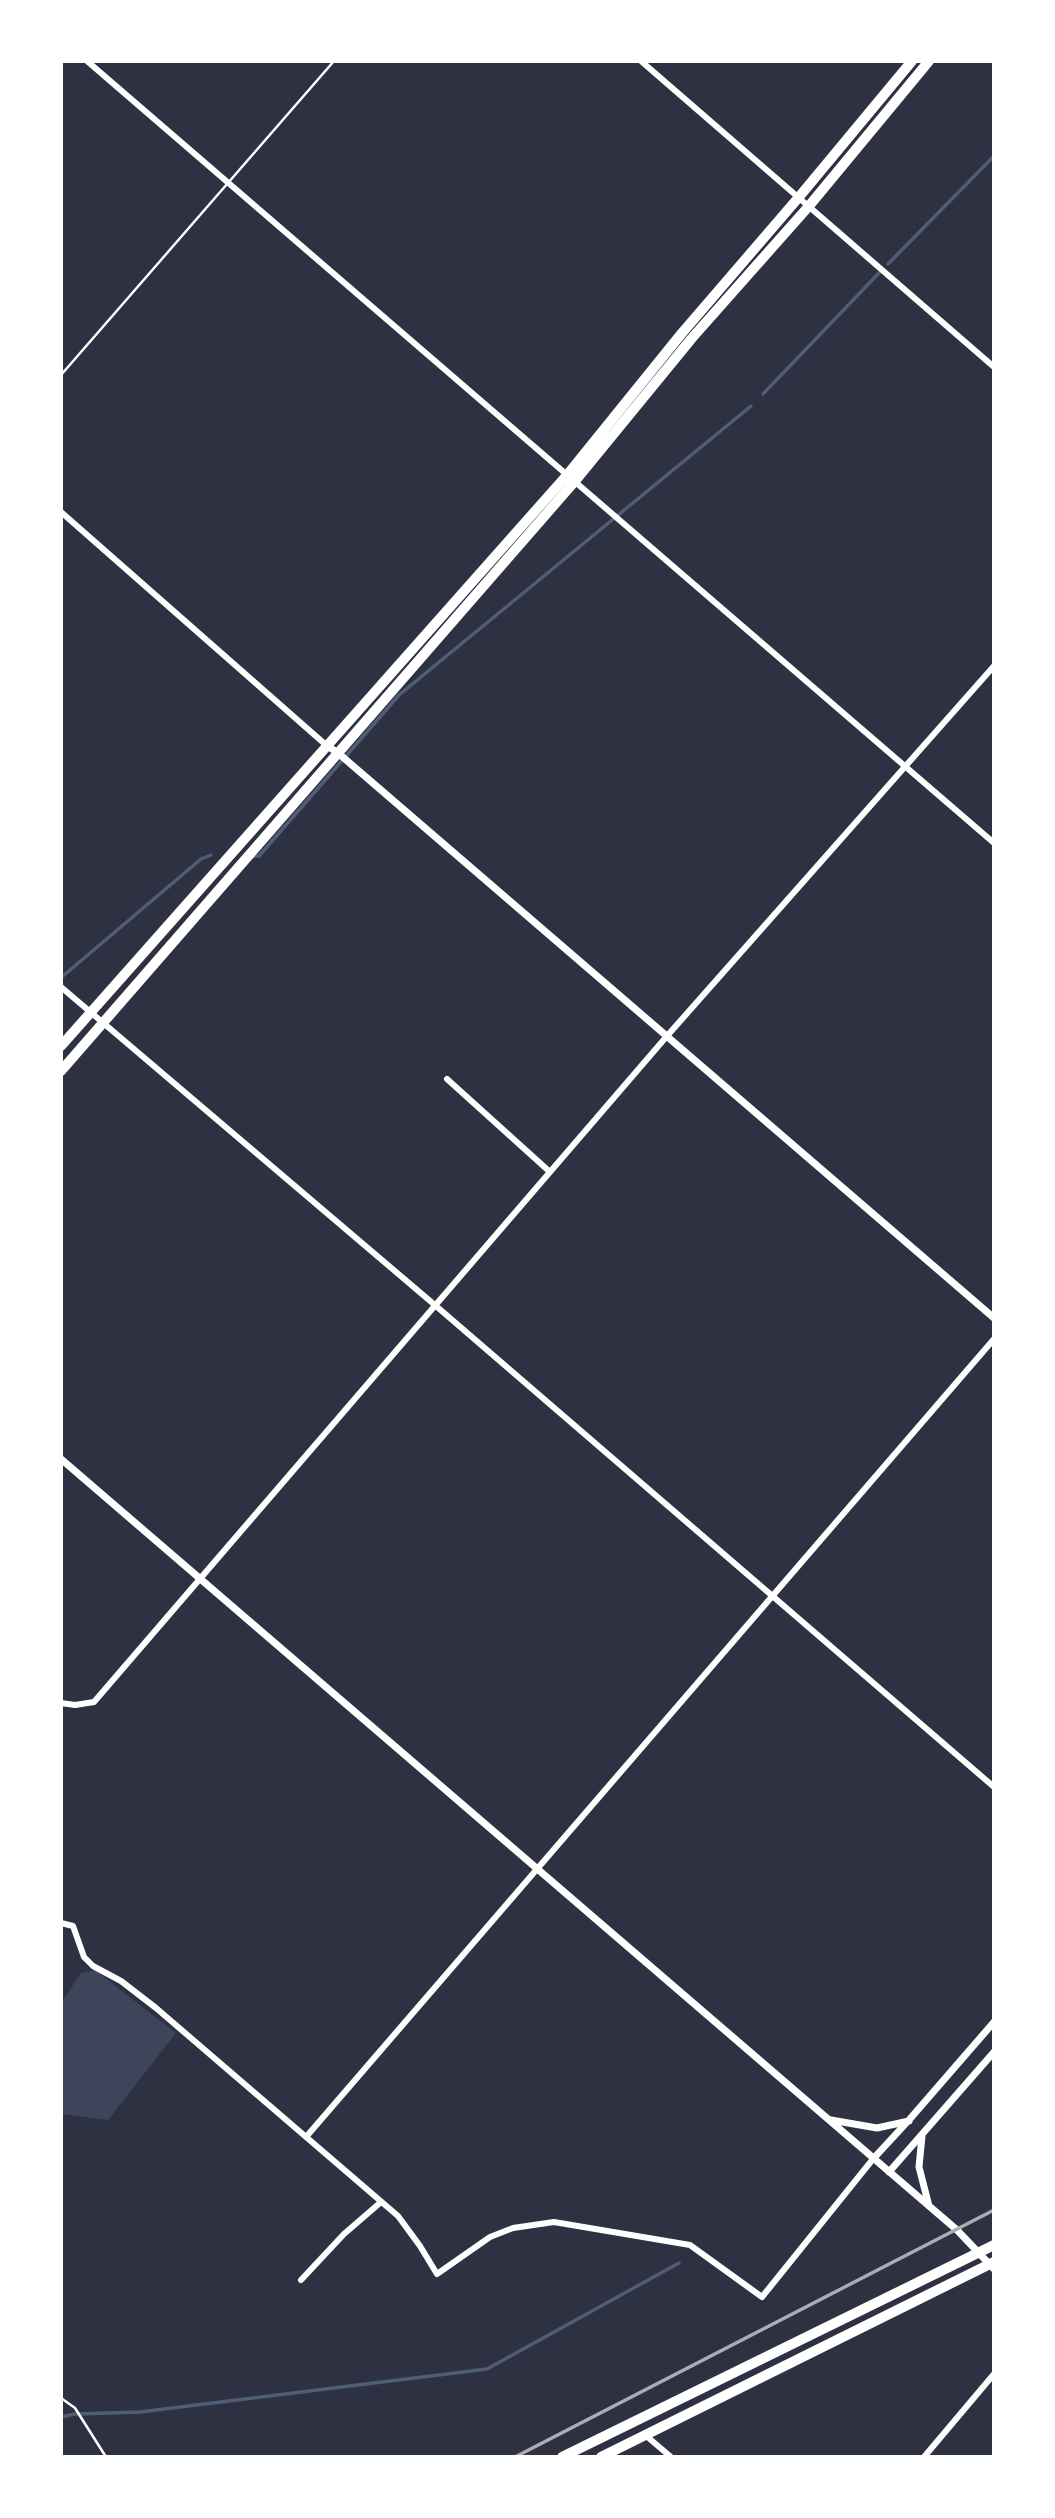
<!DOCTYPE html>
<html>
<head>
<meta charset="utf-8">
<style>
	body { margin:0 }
	#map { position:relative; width:1055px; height:2518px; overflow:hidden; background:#2d3142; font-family:Mulish,sans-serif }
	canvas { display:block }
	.frame { position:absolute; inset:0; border:63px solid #fff; pointer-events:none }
</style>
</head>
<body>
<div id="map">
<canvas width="1055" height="2518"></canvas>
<div class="frame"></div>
</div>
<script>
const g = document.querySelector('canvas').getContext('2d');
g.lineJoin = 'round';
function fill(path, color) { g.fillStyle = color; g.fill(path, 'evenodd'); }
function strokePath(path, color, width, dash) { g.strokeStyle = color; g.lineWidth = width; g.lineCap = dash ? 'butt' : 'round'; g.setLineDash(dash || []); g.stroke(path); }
const green = new Path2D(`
	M95,1970L176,2033L108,2120L61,2114V2003L81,1973Z`);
const stream = new Path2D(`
	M888,264L994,156
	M763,394L879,273
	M253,856H259L399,695L751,406
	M63,976L201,859L211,855
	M61,2417L75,2414L140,2412L487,2369L679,2263`);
const service = new Path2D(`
	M61,375L334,61
	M61,2398L75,2408L106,2457`);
const minor = new Path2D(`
	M87,61L994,843
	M641,61L994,367
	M61,512L326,745
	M61,987L436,1306L994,1787
	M447,1079L550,1172
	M61,1703L75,1705L94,1702L667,1036L994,666
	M61,1923L73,1926L84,1957L93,1966L121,1981L156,2008L398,2216L420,2246L437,2274L490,2237L513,2228L554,2222L690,2245L762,2297L873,2159
	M306,2137L994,1339
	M301,2280L344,2234L381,2202
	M644,2434L671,2457
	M924,2457L994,2374`);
const tertiary = new Path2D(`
	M326,745L338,753L994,1318
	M61,1459L957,2230L994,2269
	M831,2120L877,2128L909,2121
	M922,2136L919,2167L929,2206
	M873,2159L909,2120L994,2022
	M889,2172L994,2052`);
const primary = new Path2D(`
	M61,1046L568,474L682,333L799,197L912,61
	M61,1071L575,481L692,338L809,206L929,61
	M562,2457L994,2245
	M601,2457L994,2262`);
const rail = new Path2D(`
	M515,2457L994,2210`);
fill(green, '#3c4559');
strokePath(stream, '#4f5d75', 3.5);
strokePath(service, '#fff', 2.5);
strokePath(minor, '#fff', 6);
strokePath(tertiary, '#fff', 7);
strokePath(primary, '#fff', 10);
strokePath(rail, '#abadb3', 3.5);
</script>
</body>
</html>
